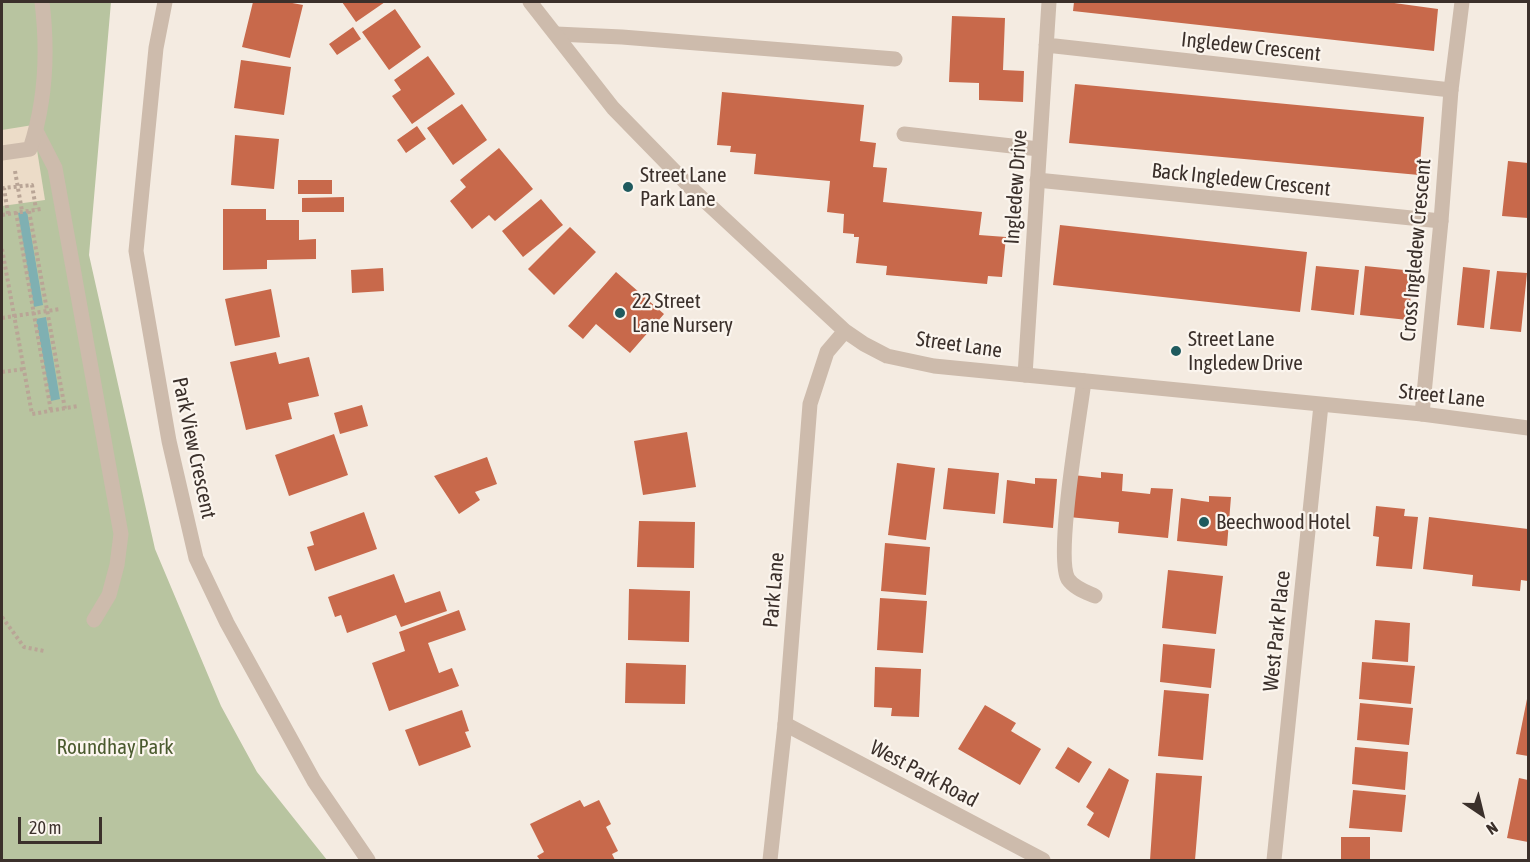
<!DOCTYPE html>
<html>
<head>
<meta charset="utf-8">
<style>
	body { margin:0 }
	#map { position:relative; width:1530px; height:862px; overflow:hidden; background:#f4ebe1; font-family:"Asap Condensed",sans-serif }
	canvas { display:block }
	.frame { position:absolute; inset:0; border:3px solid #3b302b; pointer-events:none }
	.north { position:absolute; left:1452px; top:784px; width:60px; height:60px; -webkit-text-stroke:4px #fbf5ee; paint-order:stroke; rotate:145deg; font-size:16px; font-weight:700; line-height:24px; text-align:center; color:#3b302b }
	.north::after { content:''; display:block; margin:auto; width:21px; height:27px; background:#3b302b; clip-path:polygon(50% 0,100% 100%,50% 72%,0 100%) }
	.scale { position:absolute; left:18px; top:817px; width:84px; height:27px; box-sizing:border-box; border:3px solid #3b302b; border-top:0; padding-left:8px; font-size:18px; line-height:21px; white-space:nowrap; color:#3b302b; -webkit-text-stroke:4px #fbf5ee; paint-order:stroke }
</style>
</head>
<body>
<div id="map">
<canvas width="1530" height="862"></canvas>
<div class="frame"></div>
<div class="north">N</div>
<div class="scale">20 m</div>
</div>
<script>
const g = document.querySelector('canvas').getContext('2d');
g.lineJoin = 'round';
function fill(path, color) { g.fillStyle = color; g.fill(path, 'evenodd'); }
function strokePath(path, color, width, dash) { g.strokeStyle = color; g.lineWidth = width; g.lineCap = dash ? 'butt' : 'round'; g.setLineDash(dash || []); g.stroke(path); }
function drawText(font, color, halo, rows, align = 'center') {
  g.font = font + ' "Asap Condensed",sans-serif'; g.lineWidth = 4.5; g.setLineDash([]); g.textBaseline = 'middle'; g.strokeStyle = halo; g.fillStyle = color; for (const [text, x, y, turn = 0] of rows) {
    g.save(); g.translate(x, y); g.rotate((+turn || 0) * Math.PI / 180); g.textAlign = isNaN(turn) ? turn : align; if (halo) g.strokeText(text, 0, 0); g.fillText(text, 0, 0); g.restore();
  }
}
const green = new Path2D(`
	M2,2H111L89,255L155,549L221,706L257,772L327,860H2Z`);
const plaza = new Path2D(`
	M33,125L45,200L2,206V130Z`);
const water = new Path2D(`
	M27,211L43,305L34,307L18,213Z
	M46,317L60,399L51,401L36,319Z`);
const building = new Path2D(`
	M253,2H287L303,5L290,58L242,47Z
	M342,2H385L356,22Z
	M1074,2H1387L1438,9L1434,51L1073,11Z
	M395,9L421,47L389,70L362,32Z
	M952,16L1005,18L1003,70L1024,71L1023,102L979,100V83L949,82Z
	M353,27L361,39L337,55L329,44Z
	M428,56L455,94L412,124L392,96L401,90L394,80Z
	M241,60L291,67L284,115L234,108Z
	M1075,84L1424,117L1419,175L1069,143Z
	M722,92L864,105L860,141L876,143L873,167L887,168L883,202L982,212L979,235L1006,237L1002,277L988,276L987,284L886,275L887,266L856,263L859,237H854V234L843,233L844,214L827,212L830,181L754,174L756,154L730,152L731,146L717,145Z
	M462,104L487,140L453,165L427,128Z
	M417,126L426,139L406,153L397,140Z
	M235,135L279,139L274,189L231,185Z
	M499,148L533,189L495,221L489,215L472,229L450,201L466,187L460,180Z
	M1508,161L1528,163V218L1502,216Z
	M298,180H332V194H298Z
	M344,197V212H302V198Z
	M541,199L563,225L523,257L502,231Z
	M223,209H266V220H299V240L316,239V259L267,260V269L223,270Z
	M1060,225L1307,252L1300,312L1053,285Z
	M570,227L596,252L554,295L528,269Z
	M1316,266L1359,270L1354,315L1311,310Z
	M1365,266L1414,271L1408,320L1360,315Z
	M1463,267L1490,270L1484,328L1457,325Z
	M383,268L384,291L352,293L351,270Z
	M1497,271L1527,273L1521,332L1490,329Z
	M616,272L664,314L630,353L596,324L583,339L568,326Z
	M271,289L280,337L235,346L225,299Z
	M276,352L279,364L309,357L319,396L288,403L292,419L246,430L230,362Z
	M362,405L368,426L340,434L334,413Z
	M687,432L696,487L643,495L634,441Z
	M334,434L348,475L289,496L275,455Z
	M487,457L497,484L475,492L480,500L459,514L434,476Z
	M897,463L935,468L926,540L888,535Z
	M948,468L999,473L995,514L943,509Z
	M1101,472L1123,474L1122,491L1150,494L1151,488L1173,489L1168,538L1118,533L1119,522L1069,517L1073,475L1101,478Z
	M1035,478L1057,479L1053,528L1003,523L1007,480L1035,484Z
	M1209,496L1231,497L1227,546L1177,541L1181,498L1209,502Z
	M1376,506L1405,509L1404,516L1418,517L1412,569L1376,566L1379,537L1373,536Z
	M364,512L377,549L315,571L307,547L314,545L310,532Z
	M1429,517L1528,529V581L1521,580L1520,591L1472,586L1473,575L1423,569Z
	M639,521L695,522L694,568L637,567Z
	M885,543L930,547L926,595L881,591Z
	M1168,570L1223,576L1216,634L1162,628Z
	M394,574L405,603L440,591L447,611L401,627L396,615L347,633L341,615L335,617L328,597Z
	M629,589L690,591L689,642L628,640Z
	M880,598L927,601L923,653L877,650Z
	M459,610L466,630L428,643L439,673L452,668L459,686L389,711L372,663L405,651L399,632Z
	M1375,620L1410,623L1408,662L1372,659Z
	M1163,644L1215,649L1211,688L1160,682Z
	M1362,662L1415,666L1411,704L1359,699Z
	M626,663L686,665L685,704L625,703Z
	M875,667L921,669L919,717L891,716L892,708L874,707Z
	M1164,690L1209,694L1203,760L1158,756Z
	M1527,699H1528V756L1516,754Z
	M1360,703L1413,708L1409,745L1357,740Z
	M985,705L1016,723L1011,731L1041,749L1020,785L958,749Z
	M462,710L469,731L465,732L471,747L419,766L405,730Z
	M1068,747L1092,762L1079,783L1055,768Z
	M1355,747L1408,752L1405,790L1352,784Z
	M1109,768L1129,780L1109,838L1087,825L1094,813L1086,807Z
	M1156,773L1202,776L1195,860H1150Z
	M1519,778L1528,780V842L1507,838Z
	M1353,790L1406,795L1402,832L1349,828Z
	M580,800L584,807L599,800L611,824L606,827L618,851L612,854L615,860H540L537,856L544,852L530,824Z
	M1341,837H1370V860H1341Z`);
const path = new Path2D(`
	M15,171L22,211
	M29,211L65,409
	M16,212L51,411
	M8,214L4,188L32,185L36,209
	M2,215L41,209
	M2,249L32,414L78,406
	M2,318L60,309
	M2,372L24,369
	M2,617L24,647L44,651`);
const service = new Path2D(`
	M1451,90L1462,2
	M36,131L55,168L121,534L117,565L109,595L94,620
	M904,134L1039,149
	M1037,180L1441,221
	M1084,381C1080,414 1055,556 1068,579C1074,588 1086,592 1095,596`);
const pedestrian = new Path2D(`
	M2,153L30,149C46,101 48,51 42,2`);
const minor = new Path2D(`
	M165,2L156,48L136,251L169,441L196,558L227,623L314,781L368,860
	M556,34L622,37L895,59
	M1046,45L1451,90L1441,221L1422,414
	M1025,375L1049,2
	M785,724L1043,860
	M1274,860L1321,405`);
const tertiary = new Path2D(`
	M530,2L613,108L691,188L845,331L864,344L887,356L934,366L1422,414L1528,428
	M770,860L785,724L810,404L827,352L845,331`);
const markers = [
	[628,187,6,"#1f5a5e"],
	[620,313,6,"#1f5a5e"],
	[1176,351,6,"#1f5a5e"],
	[1204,522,6,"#1f5a5e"]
];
const streetNames = [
	["Ingledew Crescent",1251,47,6],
	["Back Ingledew Crescent",1241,180,6],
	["Ingledew Drive",1016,187,-86],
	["Cross Ingledew Crescent",1416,250,-85],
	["Street Lane",959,345,8],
	["Street Lane",1442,396,6],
	["Park View Crescent",194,448,78],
	["Park Lane",774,590,-85],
	["West Park Place",1277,631,-84],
	["West Park Road",924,774,28]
];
const poiNames = [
	["Street Lane",640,175],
	["Park Lane",640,199],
	["22 Street",632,301],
	["Lane Nursery",632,325],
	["Street Lane",1188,339],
	["Ingledew Drive",1188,363],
	["Beechwood Hotel",1216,522]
];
const parkNames = [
	["Roundhay Park",115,747]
];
fill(green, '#b8c4a0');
fill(plaza, '#ecdcc8');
fill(water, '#7fb0b2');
fill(building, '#c8694b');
strokePath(path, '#b9a596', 4, [3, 3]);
strokePath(service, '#cdbbac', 15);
strokePath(pedestrian, '#cdbbac', 15);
strokePath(minor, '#cdbbac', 15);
strokePath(tertiary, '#cdbbac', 15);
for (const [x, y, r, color] of markers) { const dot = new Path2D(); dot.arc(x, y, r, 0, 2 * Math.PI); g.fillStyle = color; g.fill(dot); strokePath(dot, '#fbf5ee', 2); }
drawText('21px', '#3b302b', '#fbf5ee', streetNames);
drawText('21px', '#3b302b', '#fbf5ee', poiNames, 'left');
drawText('21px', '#4a5a2e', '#fbf5ee', parkNames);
</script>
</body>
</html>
